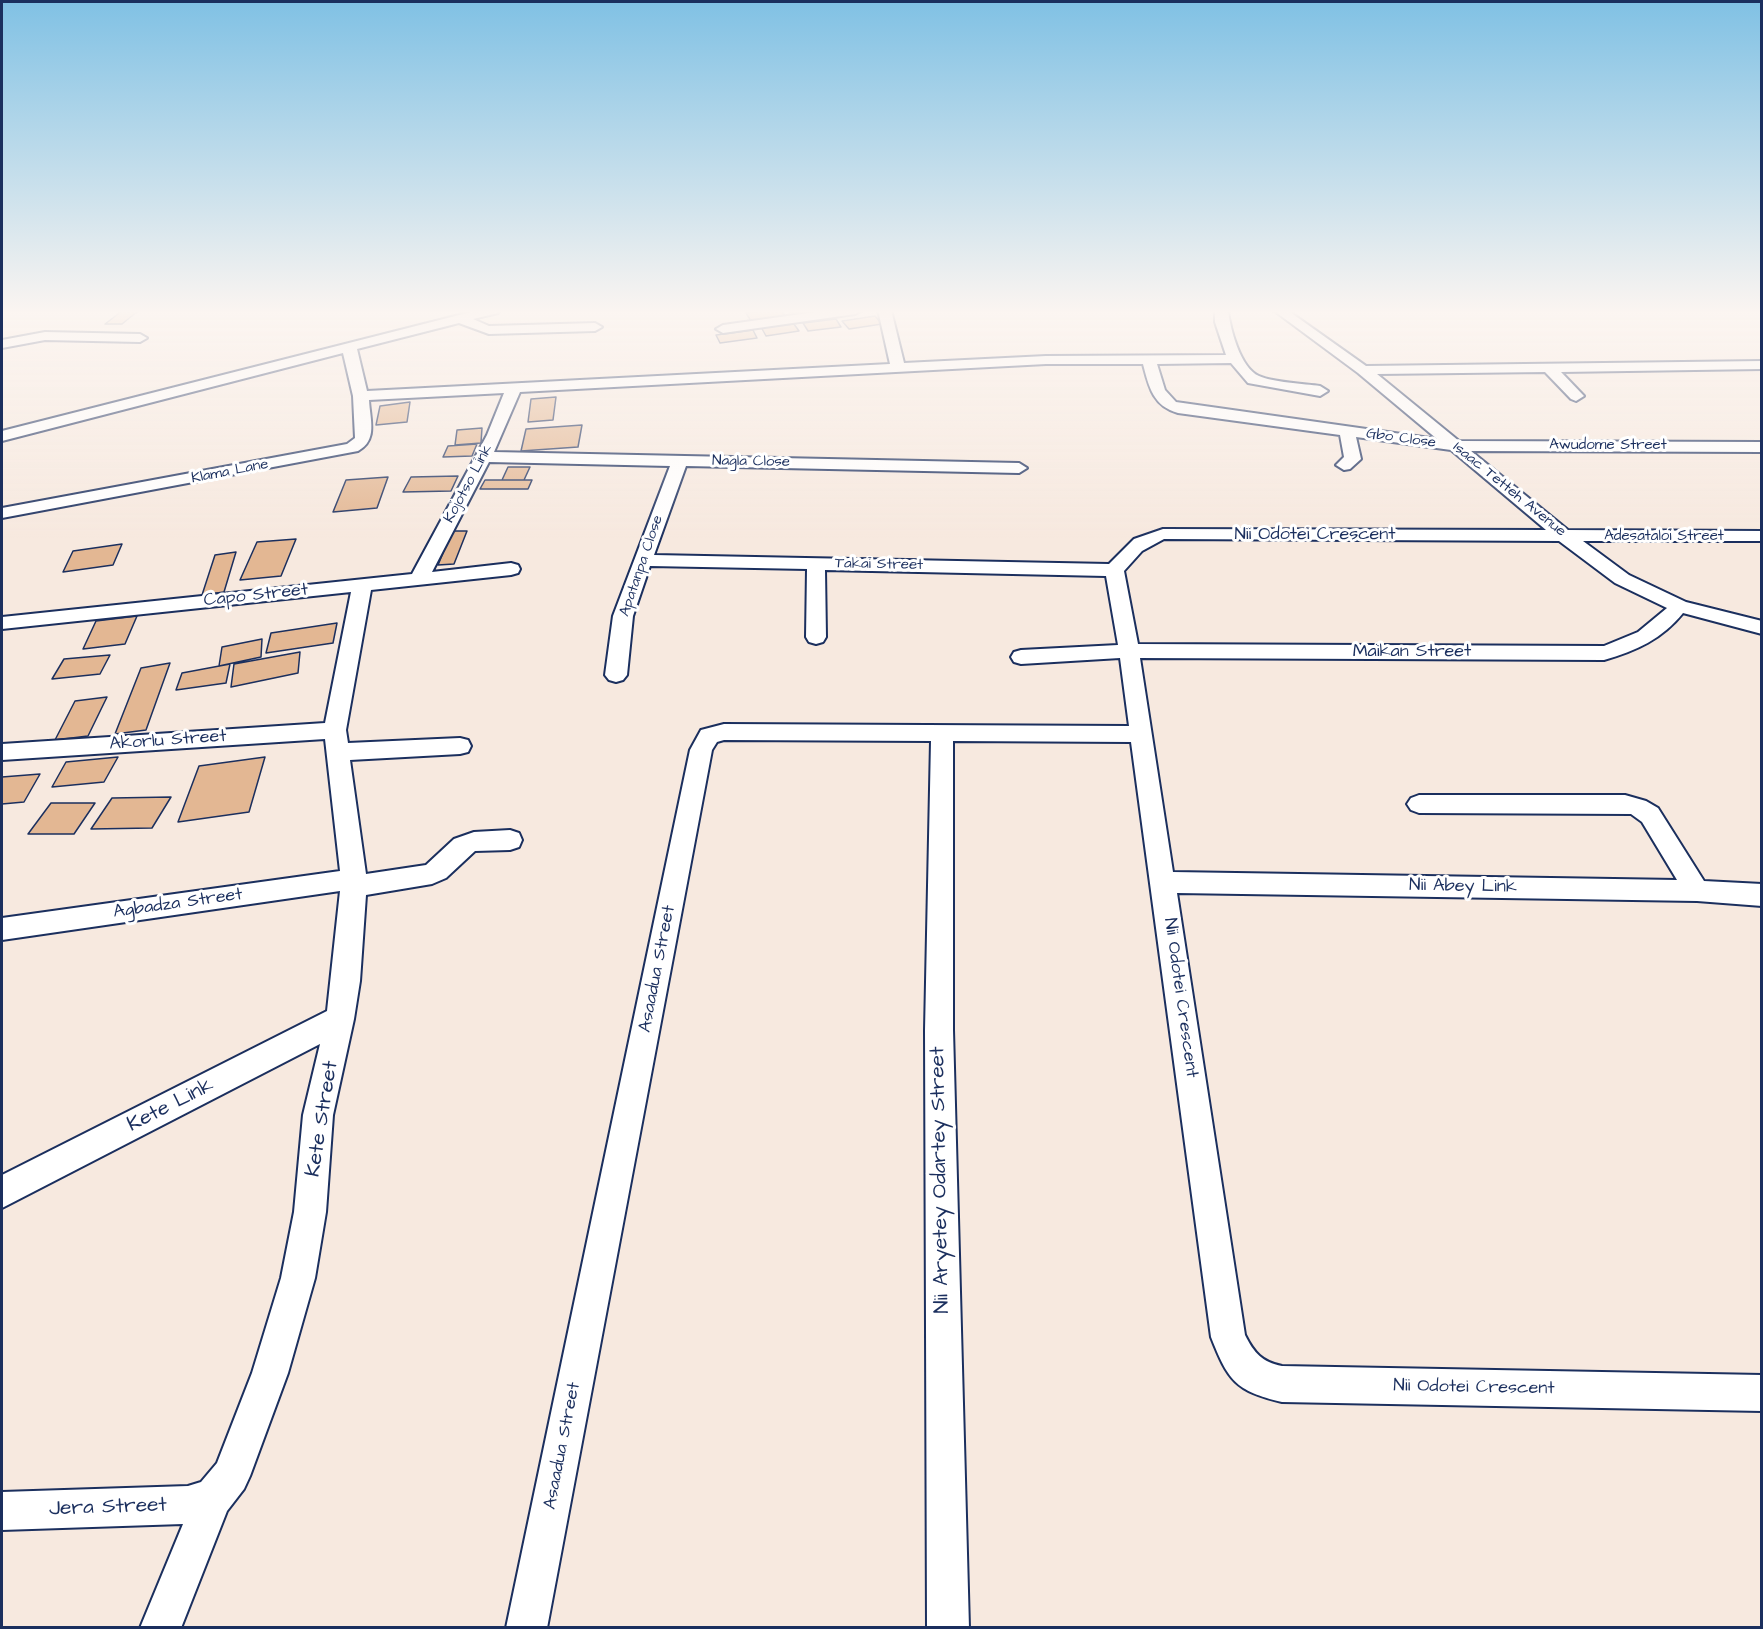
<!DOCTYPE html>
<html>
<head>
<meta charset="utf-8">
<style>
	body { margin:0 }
	#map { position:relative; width:1763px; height:1629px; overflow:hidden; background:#f7e9df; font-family:"Architects Daughter",sans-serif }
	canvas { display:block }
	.frame { position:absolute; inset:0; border:3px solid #1b2f5e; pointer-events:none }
</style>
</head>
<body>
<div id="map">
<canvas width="1763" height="1629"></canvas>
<div class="frame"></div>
</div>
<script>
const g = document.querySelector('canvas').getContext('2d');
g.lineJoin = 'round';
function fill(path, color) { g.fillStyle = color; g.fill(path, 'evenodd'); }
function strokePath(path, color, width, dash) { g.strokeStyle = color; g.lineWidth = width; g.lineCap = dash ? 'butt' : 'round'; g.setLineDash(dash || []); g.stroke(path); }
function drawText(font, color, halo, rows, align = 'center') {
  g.font = font + ' "Architects Daughter",sans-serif'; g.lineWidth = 6; g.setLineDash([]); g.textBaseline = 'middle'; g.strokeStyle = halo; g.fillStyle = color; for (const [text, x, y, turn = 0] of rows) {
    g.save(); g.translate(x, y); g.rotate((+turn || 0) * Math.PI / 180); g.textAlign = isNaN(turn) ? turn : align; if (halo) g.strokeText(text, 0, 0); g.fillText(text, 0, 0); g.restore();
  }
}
const building = new Path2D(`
	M771,310H781L785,316L751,321L746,313Z
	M789,310H825L792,314Z
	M122,311H138L122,324H105Z
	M875,316L882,324L849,329L842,321Z
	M836,319L841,327L808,331L803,323Z
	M794,324L799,331L766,336L761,327Z
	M753,330L757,338L720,343L716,335Z
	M556,397L553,420L528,422L531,399Z
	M410,402L407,422L376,425L380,406Z
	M582,425L578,447L521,451L526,429Z
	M482,428L481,443L455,445L457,430Z
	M477,444L472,456L443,457L448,446Z
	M508,467H530L524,480H502Z
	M458,476L451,491L403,492L411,477Z
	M388,477L377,508L333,512L346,480Z
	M485,480H532L528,489H480Z
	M452,531H467L454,564L438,565Z
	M296,539L281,576L240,580L257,542Z
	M122,544L113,565L63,572L73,551Z
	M236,552L224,592L202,595L215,555Z
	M137,616L125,644L83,649L96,621Z
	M337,623L333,643L266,653L271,633Z
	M262,639L261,657L219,666L222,647Z
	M300,652L298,673L231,687L234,664Z
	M110,655L100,674L52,679L64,659Z
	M170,663L146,730L115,734L141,668Z
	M230,664L226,683L176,690L182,673Z
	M107,697L88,736L55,740L75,701Z
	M118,757L104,782L52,787L66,762Z
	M265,757L249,812L178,822L199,766Z
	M40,774L24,802L2,804V777Z
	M171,797L152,828L91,829L112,798Z
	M51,803H95L74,834H28Z`);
const minor = new Path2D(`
	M479,310H500L498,313L473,319L489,326L595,323L602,327L595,331L489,334L459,323L357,349L367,391L890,364L878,310H891L904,363L1046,356L1226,355L1215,322V310H1228C1230,328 1240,368 1259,376C1271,382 1305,384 1320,386L1328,391L1320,396L1248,383L1231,363L1157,364L1165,390L1176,402L1437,439L1358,373L1273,310H1287L1366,366L1762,361V369L1561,372L1584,396L1576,401L1571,399L1545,372L1377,374L1459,441L1762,442V452L1471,451L1568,530L1762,531V541H1583L1629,575L1686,602L1762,621V634L1683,613C1662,639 1636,651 1604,660L1140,658L1173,872L1677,880L1642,822L1631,814L1419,813L1411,810L1407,804L1411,798L1419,795H1625L1646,801L1658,808L1704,881L1762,884V906L1697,901L1177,893L1245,1335C1254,1353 1262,1362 1282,1366L1762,1375V1411L1282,1402C1235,1391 1228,1380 1211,1337L1131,742L953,741V1030L969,1628H927L925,1030L931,741L724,740L717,742L712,750L547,1628H506L690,750L701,730L724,724L1129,726L1120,658L1021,664L1014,662L1011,657L1014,652L1021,650L1118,645L1106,576L825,570L826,637L823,642L816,644L809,642L806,637L807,569L650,566L633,616L627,675L623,680L616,682L609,680L605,675L613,616L670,466L489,462L432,572L511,563L518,565L520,569L518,573L511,575L371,590L346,730L348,743L460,738L468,740L471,746L468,752L460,754L350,760L366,874L426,865L454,839L474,832L510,830L519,833L522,840L519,847L510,850L475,851L446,878L432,884L366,895L360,981L354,1019L333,1115L326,1212L315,1278L288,1373L250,1476L244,1489L227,1511L181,1628H140L183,1524L2,1530V1492L188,1486L201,1482L217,1463L252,1373L281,1278L294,1212L303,1115L320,1044L2,1208V1175L327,1011L340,891L2,940V918L340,871L325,739L2,760V744L325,723L351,592L2,629V617L412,574L487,435L504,393L369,400C370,420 378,440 358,451L2,518V508L347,444L355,438L353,396L343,353L2,441V431ZM1046,364H1143C1149,387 1153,406 1178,413L1340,435L1344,457L1336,465L1344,470L1350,469L1361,459L1356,437L1451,450L1546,530L1163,529L1134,539L1109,564L654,555L686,466L1019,473L1027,468L1019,463L494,452L520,392ZM1164,539L1559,541L1615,583L1667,608L1638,632L1604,646L1138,644L1124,571L1142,551Z
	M830,310H862L855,314L723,333L716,329L723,325Z
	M45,332L140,334L147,338L140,342L45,340L2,348V340Z`);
const farStreetnames = [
	["Gbo Close",1401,439,8],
	["Awudome Street",1608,446],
	["Nagla Close",751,462,1],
	["Klama Lane",230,472,-11],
	["Kojotso Link",469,484,-62],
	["Isaac Tetteh Avenue",1509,490,39],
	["Adesataloi Street",1664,537],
	["Takai Street",879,565,1],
	["Apatanpa Close",642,566,-71]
];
const streetNames = [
	["Nii Odotei Crescent",1315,535],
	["Capo Street",256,596,-6],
	["Maikan Street",1412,652],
	["Akorlu Street",168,741,-4],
	["Nii Abey Link",1463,887,1],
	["Agbadza Street",178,904,-8],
	["Asaadua Street",658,969,-79],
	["Nii Odotei Crescent",1180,998,82],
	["Nii Odotei Crescent",1474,1388,1],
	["Asaadua Street",563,1446,-79]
];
const nearStreetnames = [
	["Kete Link",171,1106,-27],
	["Kete Street",323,1119,-81],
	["Nii Aryetey Odartey Street",941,1180,-91],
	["Jera Street",108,1508,-2]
];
fill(building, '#e3b793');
strokePath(building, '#1b2f5e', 1.5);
strokePath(minor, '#1b2f5e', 4);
fill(minor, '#fff');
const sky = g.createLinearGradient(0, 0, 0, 538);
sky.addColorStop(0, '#80c1e4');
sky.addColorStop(0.58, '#fbf5f1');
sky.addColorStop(1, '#fbf5f100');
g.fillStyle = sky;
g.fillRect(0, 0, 1763, 538);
drawText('15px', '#1b2f5e', '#fff', farStreetnames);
drawText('18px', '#1b2f5e', '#fff', streetNames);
drawText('21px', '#1b2f5e', '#fff', nearStreetnames);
</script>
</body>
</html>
